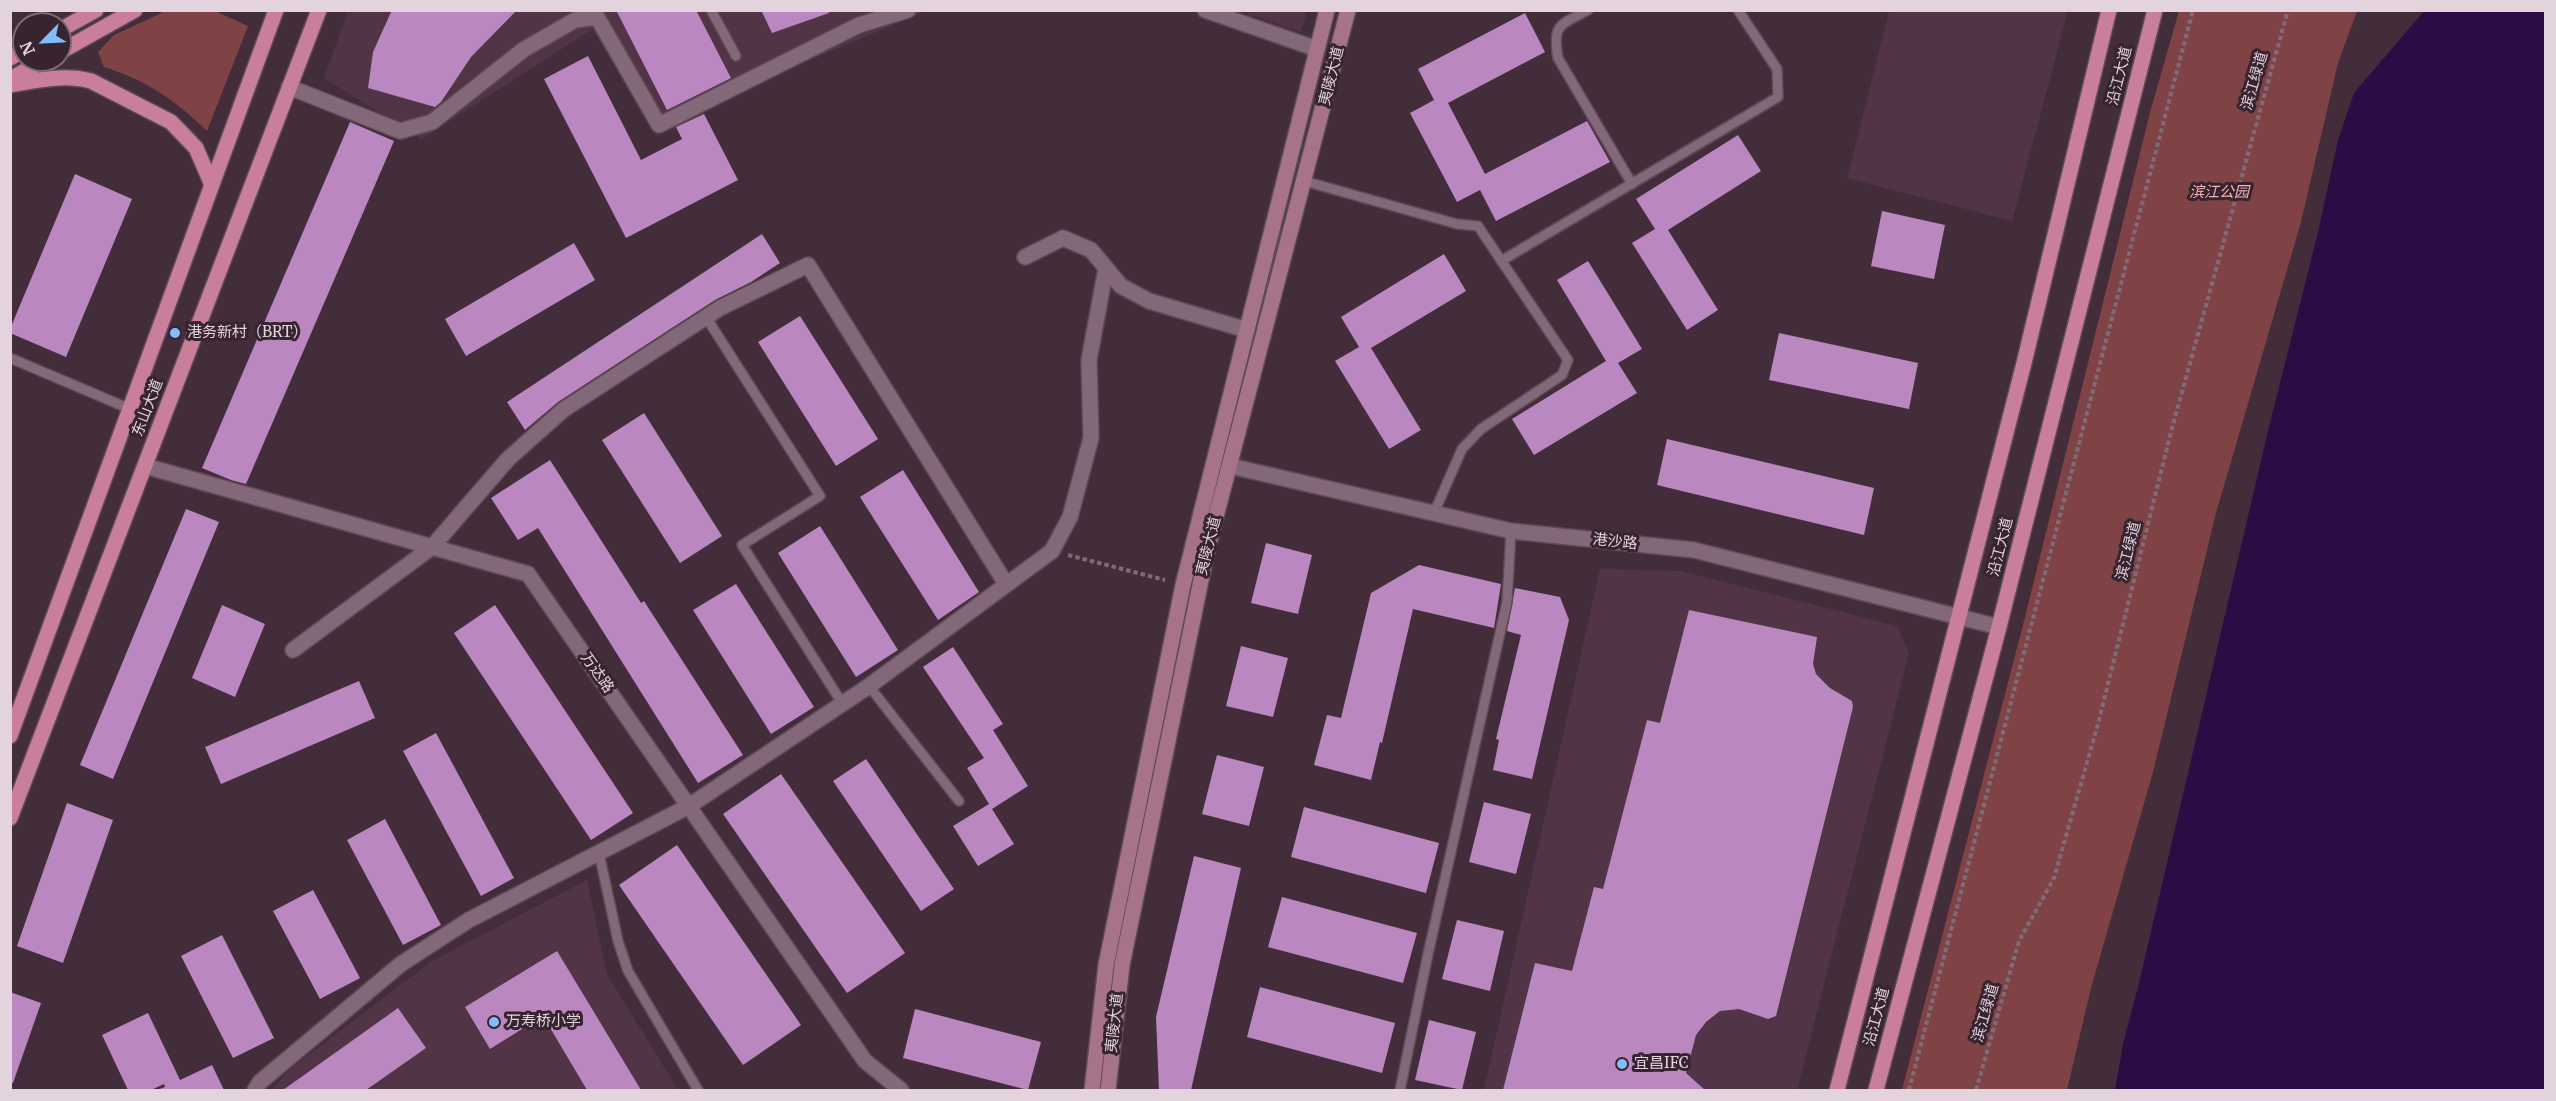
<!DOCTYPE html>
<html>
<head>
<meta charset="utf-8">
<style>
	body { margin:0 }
	#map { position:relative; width:2556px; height:1101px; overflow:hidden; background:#432d3b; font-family:Merriweather,serif }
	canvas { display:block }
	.frame { position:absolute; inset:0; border:12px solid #e2d3dc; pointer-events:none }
	.north { position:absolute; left:12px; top:12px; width:60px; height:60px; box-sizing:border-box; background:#382331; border:2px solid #7c6975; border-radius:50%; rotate:246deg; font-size:16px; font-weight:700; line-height:24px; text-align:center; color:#e2d3dc }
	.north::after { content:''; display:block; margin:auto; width:21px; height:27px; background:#82bcfa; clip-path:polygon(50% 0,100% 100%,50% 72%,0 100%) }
</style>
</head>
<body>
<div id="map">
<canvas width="2556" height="1101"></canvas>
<div class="frame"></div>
<div class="north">N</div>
</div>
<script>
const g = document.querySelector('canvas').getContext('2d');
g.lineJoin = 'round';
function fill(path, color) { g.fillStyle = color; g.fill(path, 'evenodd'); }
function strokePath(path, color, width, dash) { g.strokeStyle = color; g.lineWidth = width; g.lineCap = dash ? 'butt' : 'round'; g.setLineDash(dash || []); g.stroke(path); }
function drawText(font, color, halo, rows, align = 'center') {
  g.font = font + ' Merriweather,"Noto Sans SC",serif'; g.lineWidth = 6; g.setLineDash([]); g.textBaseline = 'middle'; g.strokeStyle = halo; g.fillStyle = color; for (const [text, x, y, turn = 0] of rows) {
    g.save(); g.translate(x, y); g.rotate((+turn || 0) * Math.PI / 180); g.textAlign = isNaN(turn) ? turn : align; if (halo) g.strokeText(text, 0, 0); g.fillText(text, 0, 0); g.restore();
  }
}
const built = new Path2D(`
	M348,11H926L784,71L656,136L593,29L421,139L324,78Z
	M1239,11H1307L1301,32Z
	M1889,11H2068L2012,221L1847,178Z
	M1600,569L1681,571L1897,626L1909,653L1797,1090H1484Z
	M587,880L607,974L678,1090H272L290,1069L432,961Z`);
const green = new Path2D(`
	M168,10L215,11L248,26L207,131C175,100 146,80 104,67L98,52L114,35Z
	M2179,11H2357L2338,63L2301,222L2216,513L2153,772L2091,988L2067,1090H1902L2023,625L2151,109Z`);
const water = new Path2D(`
	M2424,11H2545V1090H2115L2123,1044L2139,983L2267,435L2319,228L2338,140L2354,93Z`);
const building = new Path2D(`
	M392,10H517L471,57L441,102L435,107L368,88L373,52Z
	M616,10H696L731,78L667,110Z
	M761,10H828L829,13L772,33Z
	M1525,13L1545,52L1448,103L1485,174L1587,121L1610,162L1496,221L1480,190L1457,202L1410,113L1434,100L1418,69Z
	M588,56L641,160L682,139L676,127L704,114L738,180L626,238L544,79Z
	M350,122L394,141L246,484L231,480L202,468Z
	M1738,135L1761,171L1668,230L1718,310L1687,330L1632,243L1655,229L1636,199Z
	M75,174L132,199L66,357L10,333V329Z
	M1882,211L1945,225L1934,279L1871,266Z
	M762,234L780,263L751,282L715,300L558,402L525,430L507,402Z
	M574,243L595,280L466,356L445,319Z
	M1444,254L1466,291L1371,348L1421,430L1389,449L1335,361L1359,347L1341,317Z
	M1588,261L1642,349L1618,363L1637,393L1534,455L1512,419L1606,361L1557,280Z
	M800,316L878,439L836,466L758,342Z
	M1779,333L1918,363L1909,409L1769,380Z
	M644,413L722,536L680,563L602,440Z
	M1667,439L1874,488L1864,535L1657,485Z
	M550,460L641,603L644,601L743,755L698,783L538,528L518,540L491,498Z
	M903,470L979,592L938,620L860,497Z
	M186,509L219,522L113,779L80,765Z
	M820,526L898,650L856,677L778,553Z
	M1266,543L1312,555L1298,614L1251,603Z
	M1419,565L1501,584L1494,628L1413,609L1382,743L1380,742L1371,780L1314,765L1327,715L1341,718L1371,593Z
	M736,584L814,707L771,734L693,610Z
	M1515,588L1560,597L1569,620L1532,779L1493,770L1499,740L1496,739L1521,635L1507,631Z
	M222,605L265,624L235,697L192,678Z
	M495,605L633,813L591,840L454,633Z
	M1689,610L1817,637L1813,664L1816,674L1830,688L1852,701L1853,707L1776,1016L1768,1019L1739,1009L1720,1011L1706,1022L1696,1035L1686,1073L1705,1090H1503L1535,963L1572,971L1594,887L1603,889L1647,720L1660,723Z
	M1241,646L1288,658L1273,717L1226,706Z
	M953,647L1003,724L993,730L1028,786L992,809L1014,844L978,866L953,826L989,804L967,768L984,758L923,667Z
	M359,681L375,718L221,784L205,747Z
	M436,733L514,878L481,896L403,751Z
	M1217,755L1264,767L1249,826L1202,814Z
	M866,759L954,889L921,911L833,781Z
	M781,774L905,953L847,993L723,814Z
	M1484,802L1531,814L1516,874L1469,862Z
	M67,803L113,820L63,963L17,946Z
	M1304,807L1439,843L1426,893L1291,857Z
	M385,819L441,925L403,945L347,840Z
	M677,845L801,1025L743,1065L619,885Z
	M1194,856L1241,868L1191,1090H1159L1156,1017Z
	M313,890L360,978L320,999L273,911Z
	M1282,897L1417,933L1403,983L1268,947Z
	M1457,920L1504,931L1490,991L1442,979Z
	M222,935L274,1038L233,1058L181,956Z
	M557,951L641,1090H587L543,1016L490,1049L465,1007Z
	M1260,987L1395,1023L1382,1073L1247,1037Z
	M10,992L41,1003L13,1083L10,1082Z
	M398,1008L426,1048L366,1090H283Z
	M915,1009L1041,1042L1028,1090L903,1058Z
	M148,1013L180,1080L212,1065L224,1090H157L165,1087L164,1084L151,1090H128L102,1035Z
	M1429,1020L1476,1032L1462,1090L1415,1080Z`);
const path = new Path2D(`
	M1068,555L1165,580
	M1909,1090L2193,10
	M1976,1090L2019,941L2054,878L2098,724L2172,428L2288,10`);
const service = new Path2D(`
	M711,10L736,56
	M1588,10C1560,25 1552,24 1558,58L1632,184
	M1304,181L1457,224L1478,226L1568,360L1562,375L1481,429L1462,449L1434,513
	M1501,261L1778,97L1777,69L1738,10
	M706,317L820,496L742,545L842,703
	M10,358L130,409
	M869,686L959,801
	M599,853L618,941L628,971L698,1090
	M1400,1090L1428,954L1507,602L1511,531`);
const minor = new Path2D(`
	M1205,10L1317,49
	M289,87L400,131L432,122L523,50L575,20L597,17L659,125L859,25L908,10
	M1025,257L1063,238L1091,250L1121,286L1149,301L1247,330
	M293,650L432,547L508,459L563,410L720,308L808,265L1006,584
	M255,1090L260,1082L401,964L469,920L689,806L869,686L1052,551L1070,517L1091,438L1089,360L1106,268`);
const tertiary = new Path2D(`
	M145,466L528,574L865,1061L901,1090
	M1230,466L1511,531L1694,550L1999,627`);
const secondary = new Path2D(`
	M1092,1090L1106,965L1183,585L1327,10
	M1108,1090L1122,965L1207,551L1348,10`);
const primary = new Path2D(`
	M60,30L96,10
	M60,52L135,10
	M10,58L24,50
	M10,79L45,60
	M10,85C38,80 64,74 91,81L171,122L196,148L212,185
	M10,736L276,10
	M10,818L319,10
	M1837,1090L2024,363L2109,10
	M1876,1090L1999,627L2155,10`);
const markers = [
	[175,333,6,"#82bcfa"],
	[494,1022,6,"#82bcfa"],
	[1622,1064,6,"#82bcfa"]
];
const streetNames = [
	["夷陵大道",1332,76,-76],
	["沿江大道",2120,76,-76],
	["滨江绿道",2255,81,-74],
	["东山大道",148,408,-69],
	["港沙路",1615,542,6],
	["夷陵大道",1209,546,-76],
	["沿江大道",2001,547,-76],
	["滨江绿道",2129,551,-76],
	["万达路",597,673,55],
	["滨江绿道",1986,1013,-74],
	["沿江大道",1877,1017,-75],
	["夷陵大道",1115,1023,-84]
];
const parkNames = [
	["滨江公园",2219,193]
];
const poiNames = [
	["港务新村（BRT）",187,333],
	["万寿桥小学",506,1022],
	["宜昌IFC",1634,1064]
];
fill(built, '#513547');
fill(green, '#7f4346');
fill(water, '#2b0c45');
fill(building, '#ba87c0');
strokePath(service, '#5d4a56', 12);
strokePath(minor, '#5d4a56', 18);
strokePath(tertiary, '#5d4a56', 18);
strokePath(secondary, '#5d4a56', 18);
strokePath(primary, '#5d4a56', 18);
strokePath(path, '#806c78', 4, [4.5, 3]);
strokePath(service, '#826878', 9);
strokePath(minor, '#826878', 15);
strokePath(tertiary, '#826878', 15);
strokePath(secondary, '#a67389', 15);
strokePath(primary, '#c97e9a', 15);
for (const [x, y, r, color] of markers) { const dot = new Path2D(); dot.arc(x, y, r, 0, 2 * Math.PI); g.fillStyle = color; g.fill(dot); strokePath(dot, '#382331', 2); }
drawText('15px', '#e2d3dc', '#382331', streetNames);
drawText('italic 15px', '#f5b2b3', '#382331', parkNames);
drawText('15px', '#e2d3dc', '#382331', poiNames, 'left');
</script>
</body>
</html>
